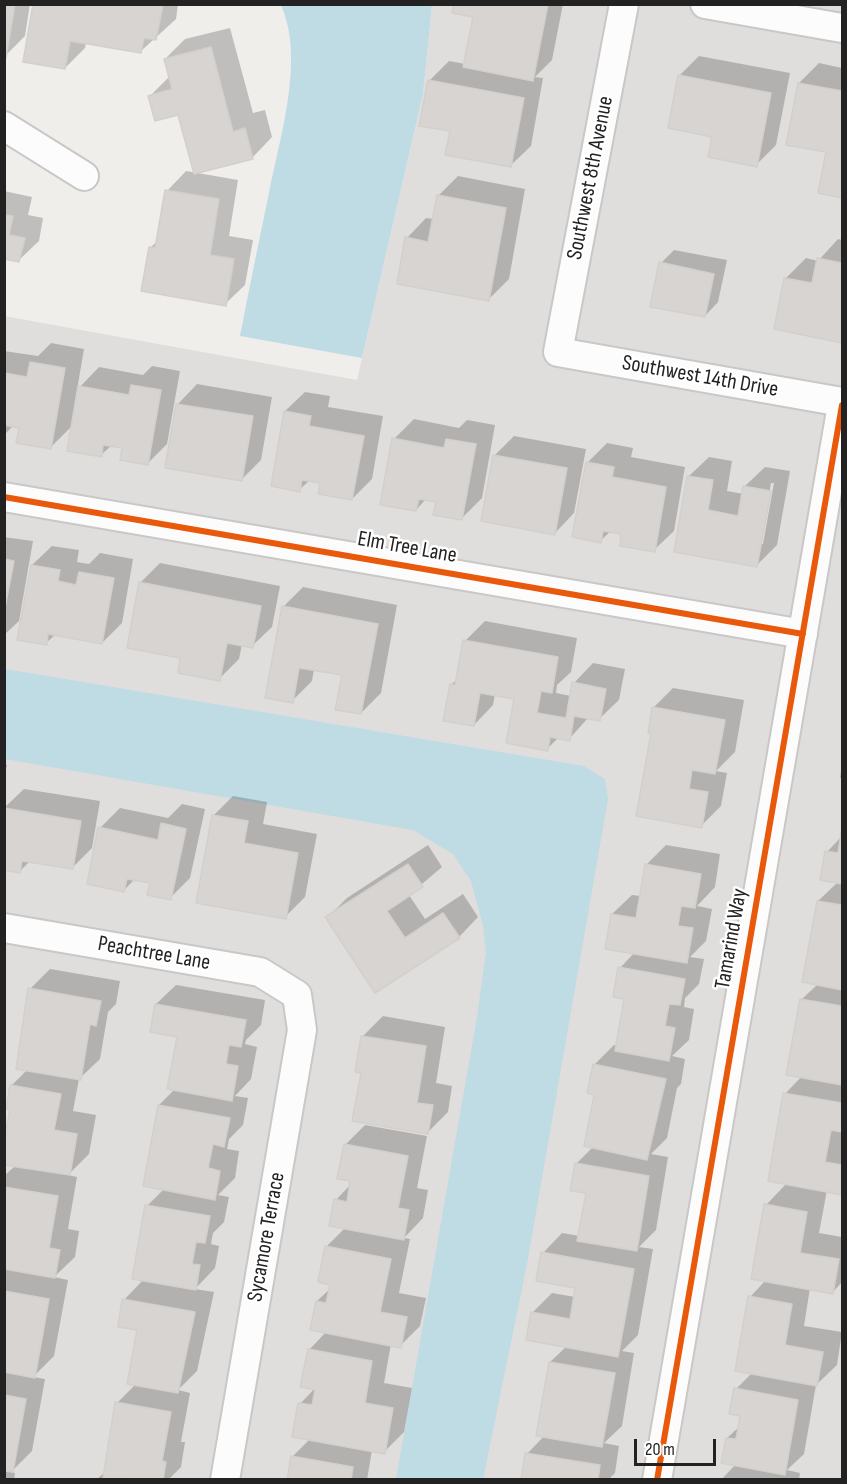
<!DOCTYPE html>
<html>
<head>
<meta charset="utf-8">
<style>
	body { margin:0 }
	#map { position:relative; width:847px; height:1484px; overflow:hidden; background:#f0eeeb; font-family:"Sofia Sans Condensed",sans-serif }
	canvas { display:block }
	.frame { position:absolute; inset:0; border:6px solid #222; pointer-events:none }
	.scale { position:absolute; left:634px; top:1439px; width:82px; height:27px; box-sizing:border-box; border:3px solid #222; border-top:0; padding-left:8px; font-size:18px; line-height:21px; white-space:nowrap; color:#222; -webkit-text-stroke:4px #fff; paint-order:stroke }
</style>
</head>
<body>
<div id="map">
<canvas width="847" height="1484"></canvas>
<div class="frame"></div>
<div class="scale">20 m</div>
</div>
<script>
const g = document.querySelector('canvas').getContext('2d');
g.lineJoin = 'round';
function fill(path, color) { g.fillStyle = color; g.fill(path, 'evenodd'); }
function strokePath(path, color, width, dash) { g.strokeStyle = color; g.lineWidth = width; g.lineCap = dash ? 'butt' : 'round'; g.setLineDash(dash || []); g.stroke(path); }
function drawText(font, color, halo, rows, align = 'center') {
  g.font = font + ' "Sofia Sans Condensed",sans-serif'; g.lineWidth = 5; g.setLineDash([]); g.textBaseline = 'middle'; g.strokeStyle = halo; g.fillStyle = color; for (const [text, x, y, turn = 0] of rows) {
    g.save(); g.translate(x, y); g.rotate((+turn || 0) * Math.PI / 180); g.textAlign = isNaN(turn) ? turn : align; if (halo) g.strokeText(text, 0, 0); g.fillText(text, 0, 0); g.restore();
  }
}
const residential = new Path2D(`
	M432,5H842V1479H5L4,316L357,380L423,94Z`);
const water = new Path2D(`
	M281,5H432L423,94L362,358L240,336C249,289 259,241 269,193C280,137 305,59 281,5Z
	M5,669L584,766L605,779L608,799L527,1264L483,1479H396L477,1017L486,952L483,926L471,881L453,854L413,830L5,759Z`);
const shadow = new Path2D(`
	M4,4H30L25,36L5,56Z
	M35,4H178L176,19L141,51L86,42L85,48L65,68Z
	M455,4H563L552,60L535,77L543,78L531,146L511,165L429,81L449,61L465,64L474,16Z
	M230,28L253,113L265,110L272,137L253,157L195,172L180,113L150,96L170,76L165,59L185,39Z
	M699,56L790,73L776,145L756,165L714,136L680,75Z
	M819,63L842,68V196L819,192L827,151L799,83Z
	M186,171L238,180L229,236L253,240L245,285L225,304L150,248L158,240L167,191Z
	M458,176L525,189L509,279L489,299L407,238L426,218L434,219L438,196Z
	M4,191L32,197L28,215L43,218L39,241L19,260L4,258Z
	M838,239L842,240V341L776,328L786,278L806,258L818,261Z
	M674,250L727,260L718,302L705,316L661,263Z
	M51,343L84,349L77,390L99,367L143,375L152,366L180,371L167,444L147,464L124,447L112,445L101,455L73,425L51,447L21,426L14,425L4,435V351L38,356Z
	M197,384L272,397L261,460L241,480L178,404Z
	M305,392L330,396L328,407L383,416L372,479L352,499L322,482L310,480L299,490L285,411Z
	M414,419L459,428L467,420L495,425L482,498L462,518L438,501L426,499L416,510L394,439Z
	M514,436L586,449L574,513L555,533L494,456Z
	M607,443L633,448L631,457L685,467L674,531L654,550L623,533L611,531L600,541L587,463Z
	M709,457L732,461L727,491L744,494L745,486L765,467L790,471L777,545L757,565L676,551L689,476ZM771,483H774L763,544H760Z
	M4,537L33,541L19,621L4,635Z
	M52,546L79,550L77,562L89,564L100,553L133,559L122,623L102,643L56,634L46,643L32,565Z
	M160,563L280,586L272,627L252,646L242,644L239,659L219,679L182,657L140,583Z
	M303,587L397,605L381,693L361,713L343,674L314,669L312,681L292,701L283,607Z
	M485,621L577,638L571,672L557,685L556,693L571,696L574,683L593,663L625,669L619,700L599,719L589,717L569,739L559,737L547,749L516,698L495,694L493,705L474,725L451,685L458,678L465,641Z
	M673,688L744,700L735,752L716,771L727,773L721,806L701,826L653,732L654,707Z
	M842,763V778H840Z
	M4,764L7,765L4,779Z
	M24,789L100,801L92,848L72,868L30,861L20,871L4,808Z
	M233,796L267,802L263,824L317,834L305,897L285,917L213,816Z
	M182,804L205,809L190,878L170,898L151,882L135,879L124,890L100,828L120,808L168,818Z
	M842,836V1193L827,1190L819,1233L842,1237V1282L833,1292L810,1288L804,1326L842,1332L837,1365L816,1385L804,1454L787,1470L800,1473L799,1480H721L736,1464L727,1438L740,1426L742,1415L736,1389L752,1373L750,1297L766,1280V1205L787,1183L785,1094L802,1076V999L818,984V901L838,882L827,852Z
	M428,845L442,867L409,895L425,919L463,894L478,917L459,937L375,991L327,918L347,898Z
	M666,845L720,854L715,887L697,906L712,909L706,941L690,957L704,959L699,984L685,998L684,1007L694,1009L689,1040L672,1056L685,1059L681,1084L677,1088L667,1138L651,1154L668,1157L656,1230L639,1247L653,1249L638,1335L622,1351L634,1353L622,1426L604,1443L619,1446L615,1473L608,1480H522L527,1454L544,1436L550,1362L567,1346L532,1313L552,1293L575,1297L577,1287L543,1253L562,1233L580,1236L588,1192L576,1164L593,1147L596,1093L594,1065L614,1045H617L626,997L620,968L635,952L612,914L632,895L641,896L646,865Z
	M50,969L120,981L116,1004L108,1012L100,1059L79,1079L73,1111L96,1115L89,1154L68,1175L77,1177L68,1229L79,1231L75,1257L54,1277L68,1280L54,1356L33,1377L45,1379L32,1451L11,1472L15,1473L14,1480H4V1176L16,1165L11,1086L28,1069L30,989Z
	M176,985L265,1000L261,1025L246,1040L245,1044L257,1047L251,1079L235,1096L248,1098L243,1125L229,1139L227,1149L239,1151L235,1178L218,1195L229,1197L224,1222L213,1233L211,1244L219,1246L215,1268L195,1289L214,1292L197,1371L178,1390L190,1393L181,1442H185L181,1467L168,1480H96L105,1472L117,1403L136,1384L139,1329L124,1300L144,1279L147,1206L164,1189L159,1105L175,1089L179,1035L156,1004Z
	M383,1016L445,1027L436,1083L452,1086L448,1112L428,1132L362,1072L357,1071L363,1036Z
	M365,1125L427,1136L417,1188L428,1190L423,1218L404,1238L410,1239L399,1293L426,1298L420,1326L400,1346L391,1344L384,1383L412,1388L404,1432L384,1452L372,1450L367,1480H288L292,1457L311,1438L300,1404L315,1388L309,1350L327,1331L317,1301L331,1288L326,1247L345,1228L336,1200L351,1184L345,1145Z`);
const building = new Path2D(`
	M4,4H15L6,58H4Z
	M33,4H163L156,40L144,38L141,53L70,41L65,69L23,62Z
	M454,4H548L533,81L463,67L473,17L452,13Z
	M211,47L233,132L245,128L253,159L194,174L178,115L155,121L148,96L172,89L164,59Z
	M678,75L771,93L757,167L708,157L712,137L668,128Z
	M428,80L524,98L511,167L445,155L450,131L419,126Z
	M798,83L842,91V198L818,193L826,152L786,145Z
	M165,190L219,199L210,255L234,259L226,306L141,291L149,247L155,248Z
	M437,195L506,208L489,301L397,284L405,237L428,242Z
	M4,215L13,216L9,235L25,238L19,262L4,259Z
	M817,258L842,263V343L774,329L784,278L812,283Z
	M659,262L714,274L705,317L650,307Z
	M30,362L65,368L51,449L16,443L19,428L4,425V373L27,377Z
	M131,385L161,390L148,465L120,460L122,448L103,445L102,457L67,451L78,386L129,395Z
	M176,404L253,416L242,481L165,468Z
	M284,411L311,416L309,426L364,436L352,500L318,494L320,483L302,480L300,492L271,486Z
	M392,438L444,448L446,439L476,444L462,520L433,515L436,502L419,499L416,511L380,505Z
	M493,455L567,468L555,535L481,521Z
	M586,462L614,467L612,477L666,487L655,552L620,546L621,534L603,531L601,543L572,537Z
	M687,476L713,480L708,510L738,516L743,486L771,491L757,567L674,552Z
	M4,559L14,561L4,613Z
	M31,565L60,570L58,581L76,585L79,572L114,578L102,644L48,634L47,645L17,640Z
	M139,582L261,606L253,648L227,643L220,681L178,673L180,658L127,648Z
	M282,606L378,624L361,714L335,710L342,675L299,668L293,703L265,698Z
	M463,640L558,657L552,693L541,691L537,713L566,718L572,682L606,689L600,721L574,716L570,741L550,737L548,751L506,743L514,699L480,693L474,726L443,721L450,684L455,685Z
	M652,707L725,720L715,774L692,770L689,789L708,792L702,828L636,816L651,733H648Z
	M4,808L81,821L73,869L22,861L20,873L4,870Z
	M212,815L248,821L244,843L298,853L286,919L196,903Z
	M161,823L186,829L171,900L147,895L150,883L127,879L124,892L87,884L98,827L158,840Z
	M842,827V884L820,880L825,851L838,853Z
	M408,864L423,887L387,911L405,938L443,913L460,938L375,993L325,917Z
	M645,864L701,874L695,908L681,906L678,926L693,928L687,963L605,949L611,914L636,918Z
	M817,901L842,905V990L802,982Z
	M618,967L685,979L680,1005L669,1004L665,1026L675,1028L669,1061L615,1051L624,999L613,997Z
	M28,988L101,1001L96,1026L90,1024L81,1080L16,1069Z
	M800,999L842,1006V1085L786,1075Z
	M155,1004L246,1020L241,1047L229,1045L226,1064L238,1066L232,1101L167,1089L177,1037L150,1032Z
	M361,1036L426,1046L417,1103L433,1105L428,1134L352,1121L361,1073L355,1072Z
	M593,1064L666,1079L647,1160L584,1146L594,1095L587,1093Z
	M10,1085L61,1094L54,1130L77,1134L70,1175L4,1165V1140L10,1110L6,1109Z
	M783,1093L842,1103V1132L831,1130L825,1162L842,1165V1195L768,1181Z
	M158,1105L230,1118L224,1147L213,1144L208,1168L220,1171L215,1200L143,1186Z
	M344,1144L408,1156L398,1208L409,1210L404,1240L329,1226L334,1199L347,1202L350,1181L337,1179Z
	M575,1163L649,1176L637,1251L577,1241L586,1193L570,1191Z
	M4,1187L58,1196L49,1248L60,1250L55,1278L4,1269Z
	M764,1204L807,1212L800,1253L839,1259L833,1294L751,1279Z
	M145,1205L210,1216L205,1243L196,1242L192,1264L200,1265L196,1290L132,1279Z
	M325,1246L391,1259L380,1312L407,1317L401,1348L310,1330L316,1301L326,1303L330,1285L318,1282Z
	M541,1252L634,1269L618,1357L526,1340L531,1312L570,1319L575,1288L536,1281Z
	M4,1291L49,1299L35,1378L4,1372Z
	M748,1296L792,1304L785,1345L823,1352L817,1386L735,1371Z
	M122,1299L195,1312L178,1393L127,1384L137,1330L118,1327Z
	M308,1349L372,1361L365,1403L393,1408L385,1454L292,1437L298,1403L312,1405L315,1390L300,1387Z
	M549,1362L615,1373L602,1447L536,1436Z
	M734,1388L798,1400L785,1475L721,1463L726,1438L736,1439L740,1416L729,1414Z
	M4,1395L26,1399L13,1472L4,1471Z
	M115,1402L171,1412L162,1461L166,1462L163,1480L103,1478Z
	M525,1453L600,1465L598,1480H521Z
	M291,1456L353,1467L351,1480H287Z`);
const street = new Path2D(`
	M624,4L558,352L842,402
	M705,4L842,28
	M4,126L84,176
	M4,497L803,634
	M4,928L260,972L297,995L302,1030L225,1480
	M657,1480L842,405`);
const cycleway = new Path2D(`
	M4,497L803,634
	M657,1480L842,405`);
const streetNames = [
	["Southwest 8th Avenue",591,178,-79],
	["Southwest 14th Drive",700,377,10],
	["Elm Tree Lane",407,548,10],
	["Tamarind Way",732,939,-80],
	["Peachtree Lane",154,954,10],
	["Sycamore Terrace",267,1237,-80]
];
fill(residential, '#dfdedc');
fill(water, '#bfdbe3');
fill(shadow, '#0003');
fill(building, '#d7d4d2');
strokePath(building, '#d3d0cc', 1.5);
strokePath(street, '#c9c8c7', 32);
strokePath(street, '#fdfcfc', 28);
strokePath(cycleway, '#e8590c', 6);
drawText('22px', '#222', '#fff', streetNames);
</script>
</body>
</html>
